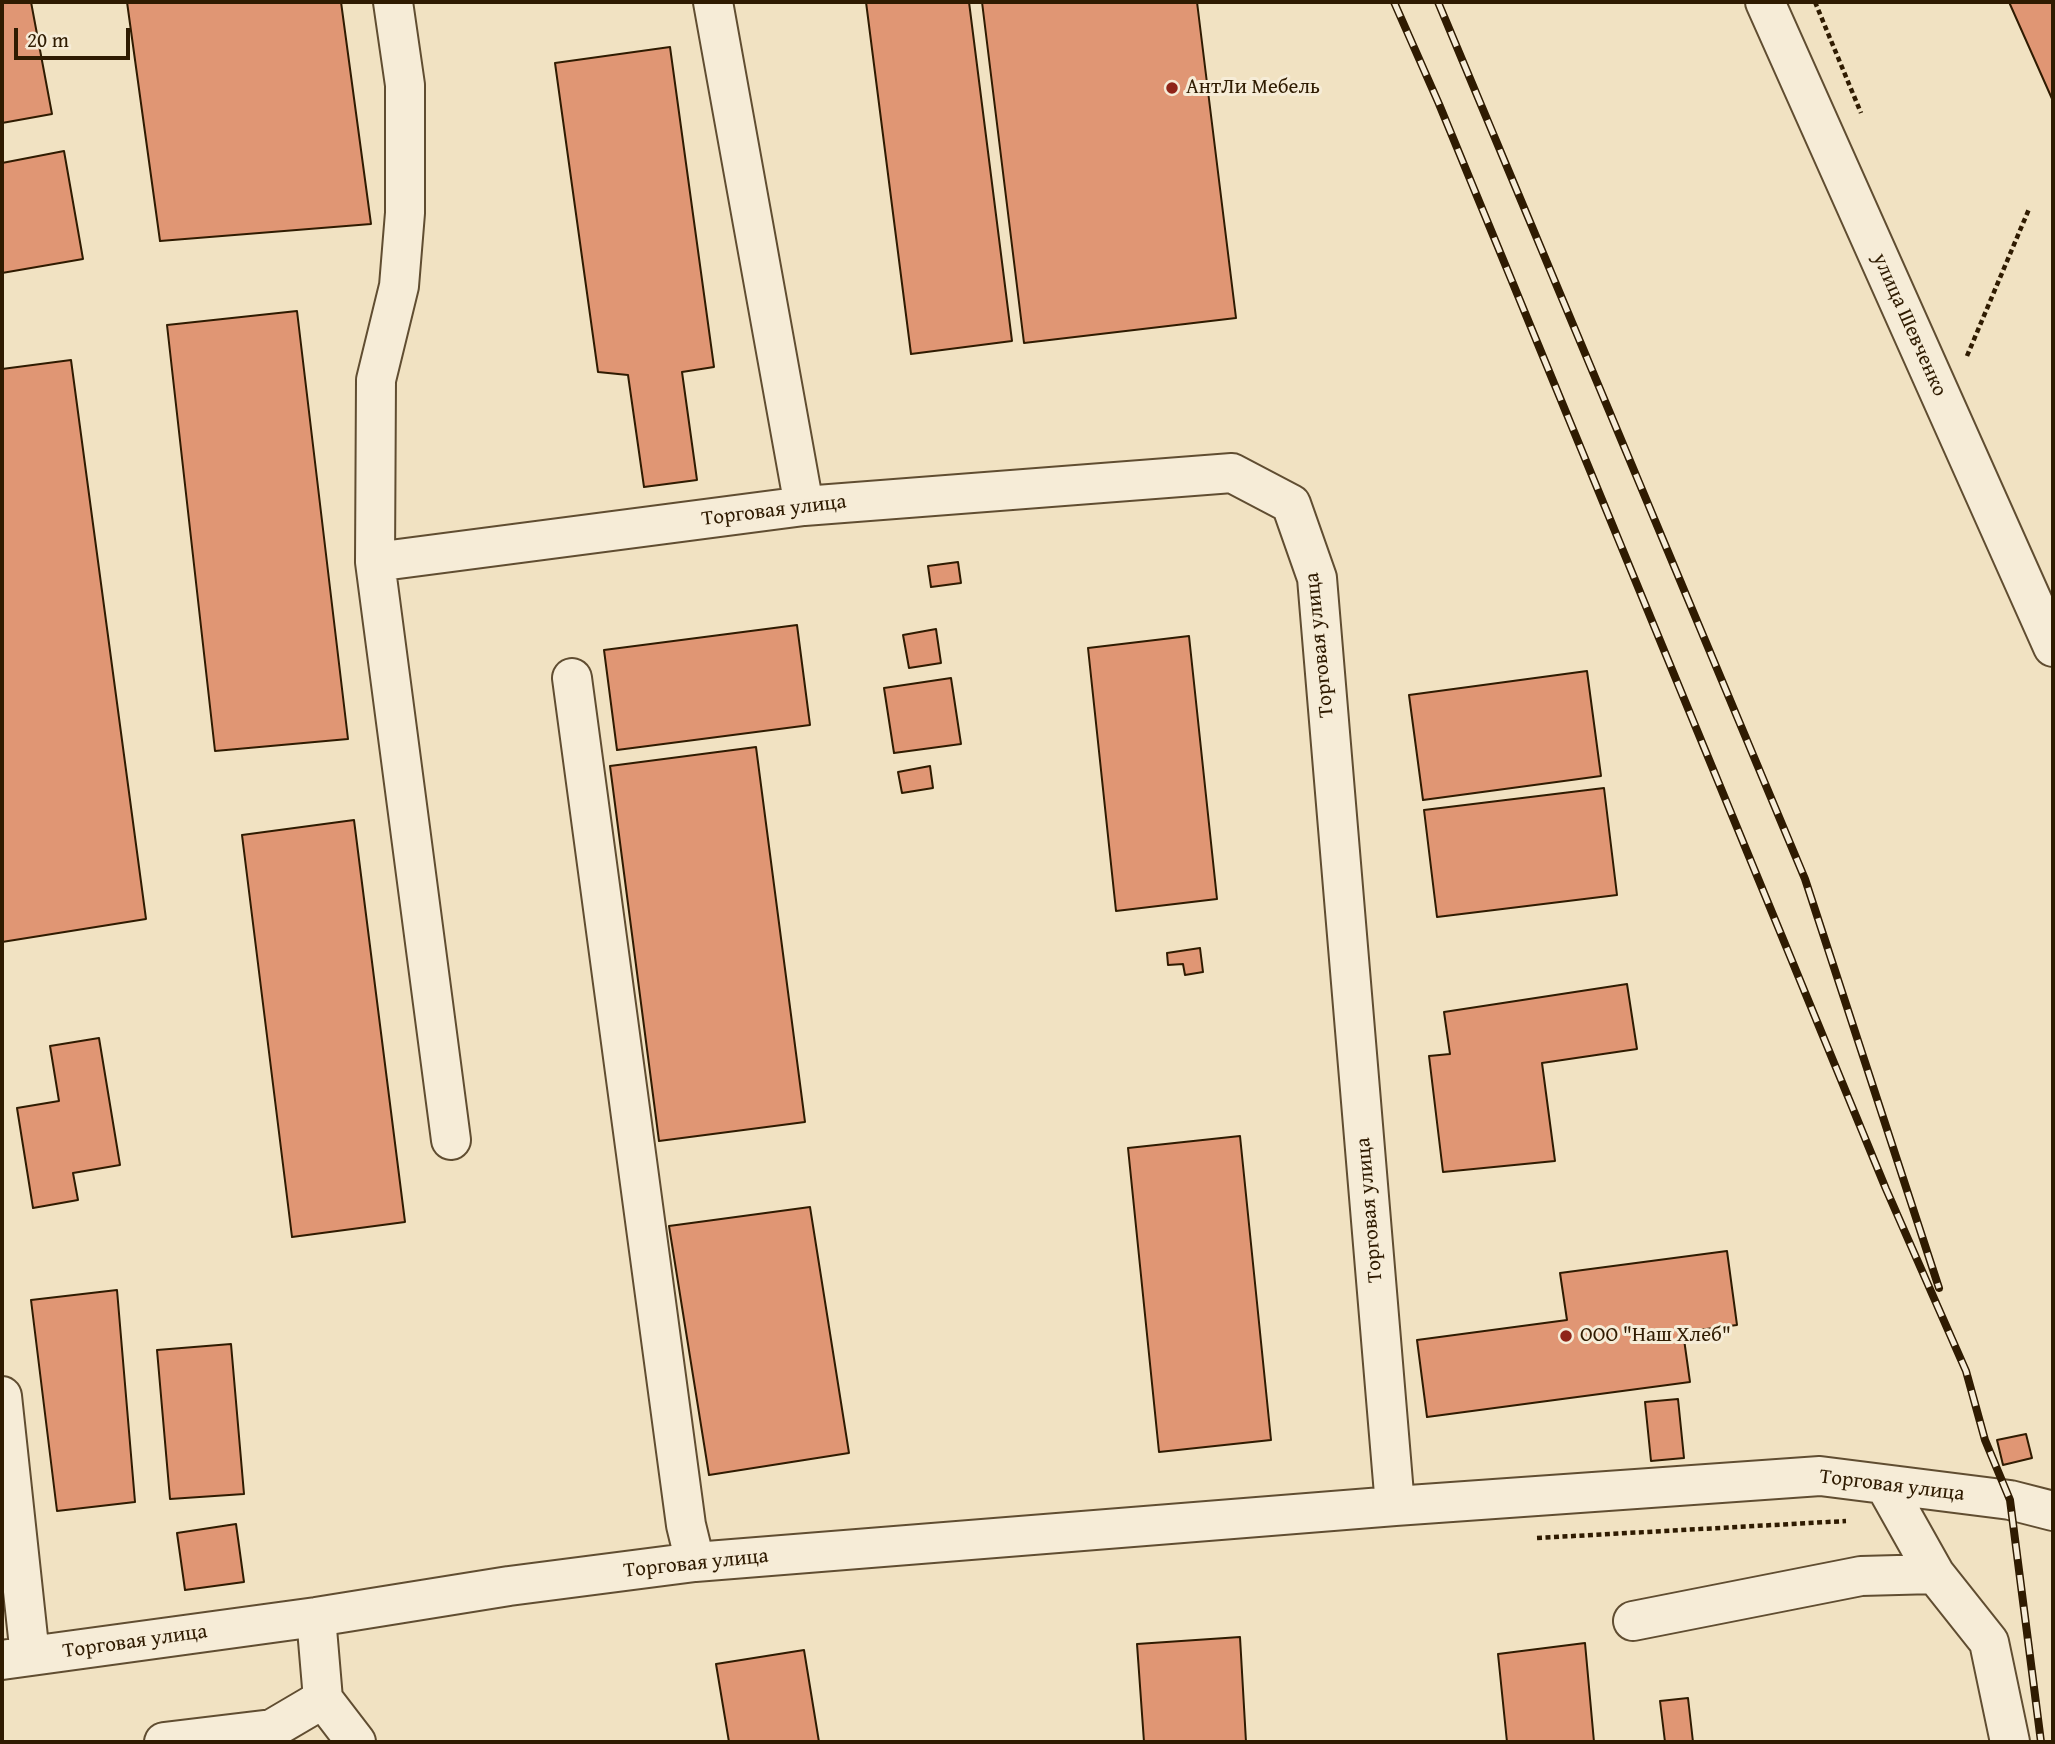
<!DOCTYPE html>
<html>
<head>
<meta charset="utf-8">
<style>
	body { margin:0 }
	#map { position:relative; width:2055px; height:1744px; overflow:hidden; background:#f1e2c2; font-family:"Gentium Book Plus",serif }
	canvas { display:block }
	.frame { position:absolute; inset:0; border:4px solid #2f1b01; pointer-events:none }
	.scale { position:absolute; left:14px; top:28px; width:116px; height:32px; box-sizing:border-box; border:4px solid #2f1b01; border-top:0; padding-left:9px; font-size:21px; line-height:24px; white-space:nowrap; color:#2f1b01; -webkit-text-stroke:5px #f6ecd7; paint-order:stroke }
</style>
</head>
<body>
<div id="map">
<canvas width="2055" height="1744"></canvas>
<div class="frame"></div>
<div class="scale">20 m</div>
</div>
<script>
const g = document.querySelector('canvas').getContext('2d');
g.lineJoin = 'round';
function fill(path, color) { g.fillStyle = color; g.fill(path, 'evenodd'); }
function strokePath(path, color, width, dash) { g.strokeStyle = color; g.lineWidth = width; g.lineCap = dash ? 'butt' : 'round'; g.setLineDash(dash || []); g.stroke(path); }
function drawText(font, color, halo, rows, align = 'center') {
  g.font = font + ' "Gentium Book Plus",serif'; g.lineWidth = 6; g.setLineDash([]); g.textBaseline = 'middle'; g.strokeStyle = halo; g.fillStyle = color; for (const [text, x, y, turn = 0] of rows) {
    g.save(); g.translate(x, y); g.rotate((+turn || 0) * Math.PI / 180); g.textAlign = isNaN(turn) ? turn : align; if (halo) g.strokeText(text, 0, 0); g.fillText(text, 0, 0); g.restore();
  }
}
const building = new Path2D(`
	M2,2H31L52,114L2,123Z
	M127,2H341L371,224L160,241Z
	M866,2H969L1012,341L911,354Z
	M982,2H1197L1236,318L1024,343Z
	M2009,2H2053V101Z
	M670,47L714,367L682,372L697,480L644,487L628,375L598,372L555,63Z
	M64,151L83,259L2,273V163Z
	M297,311L348,739L215,751L167,325Z
	M71,360L146,919L2,942V369Z
	M958,562L961,583L931,587L928,566Z
	M797,625L810,725L617,750L604,650Z
	M936,629L941,663L909,668L903,635Z
	M1189,636L1217,899L1116,911L1088,648Z
	M1587,671L1601,776L1423,800L1409,695Z
	M951,678L961,744L894,753L884,688Z
	M756,747L805,1122L659,1141L610,766Z
	M930,766L933,788L902,793L898,772Z
	M1604,788L1617,895L1437,917L1424,810Z
	M354,820L405,1222L292,1237L242,835Z
	M1200,948L1203,972L1185,975L1183,964L1168,965L1167,953Z
	M1627,984L1637,1049L1542,1063L1555,1161L1443,1172L1429,1056L1450,1054L1444,1012Z
	M99,1038L120,1165L73,1173L78,1200L33,1208L17,1108L59,1101L50,1046Z
	M1240,1136L1271,1440L1159,1452L1128,1148Z
	M810,1207L849,1453L709,1475L669,1226Z
	M1727,1251L1737,1325L1683,1332L1690,1382L1427,1417L1417,1340L1567,1320L1560,1273Z
	M117,1290L135,1502L57,1511L31,1300Z
	M231,1344L244,1494L170,1499L157,1350Z
	M1678,1399L1684,1458L1651,1461L1645,1402Z
	M2026,1434L2032,1458L2003,1465L1997,1440Z
	M236,1524L244,1582L185,1590L177,1533Z
	M1240,1637L1246,1742H1144L1137,1644Z
	M1585,1643L1594,1742H1507L1498,1654Z
	M804,1650L819,1742H729L716,1664Z
	M1688,1698L1693,1742H1665L1660,1701Z`);
const path = new Path2D(`
	M1815,2L1861,113
	M1967,356L2029,209
	M1537,1538L1846,1521`);
const minor = new Path2D(`
	M393,2L405,85V213L399,286L376,380L375,562L451,1140
	M713,2L804,506
	M1765,2L2053,647
	M375,562L804,506L1232,473L1291,504L1317,578L1395,1506L1820,1476L2010,1500L2053,1511
	M572,678L686,1525L695,1562
	M2,1396L30,1656
	M1885,1485L1935,1574L1989,1642L2010,1742
	M316,1617L323,1699L356,1742
	M1633,1621L1861,1576L1935,1574
	M2,1660L316,1617L509,1586L695,1562L1395,1506
	M164,1742L272,1729L323,1699`);
const rail = new Path2D(`
	M1394,2L1439,104L1886,1189L1966,1371L1985,1440L2010,1500L2041,1742
	M1438,2L1805,879L1939,1288`);
const markers = [
	[1172,88,7,"#8f2418"],
	[1566,1336,7,"#8f2418"]
];
const poiNames = [
	["АнтЛи Мебель",1186,88],
	["ООО \"Наш Хлеб\"",1580,1336]
];
const streetNames = [
	["улица Шевченко",1909,325,66],
	["Торговая улица",774,511,-7],
	["Торговая улица",1320,645,-96],
	["Торговая улица",1370,1210,-95],
	["Торговая улица",1892,1486,7],
	["Торговая улица",696,1564,-6],
	["Торговая улица",135,1642,-8]
];
fill(building, '#e09674');
strokePath(building, '#2f1b01', 2);
strokePath(minor, '#604d31', 42);
strokePath(path, '#2f1b01', 4.5, [5, 3.5]);
strokePath(minor, '#f6ecd7', 38);
strokePath(rail, '#2f1b01', 8);
strokePath(rail, '#f6ecd7', 5, [16]);
for (const [x, y, r, color] of markers) { const dot = new Path2D(); dot.arc(x, y, r, 0, 2 * Math.PI); g.fillStyle = color; g.fill(dot); strokePath(dot, '#f6ecd7', 2.5); }
drawText('21px', '#2f1b01', '#f6ecd7', poiNames, 'left');
drawText('21px', '#2f1b01', '#f6ecd7', streetNames);
</script>
</body>
</html>
